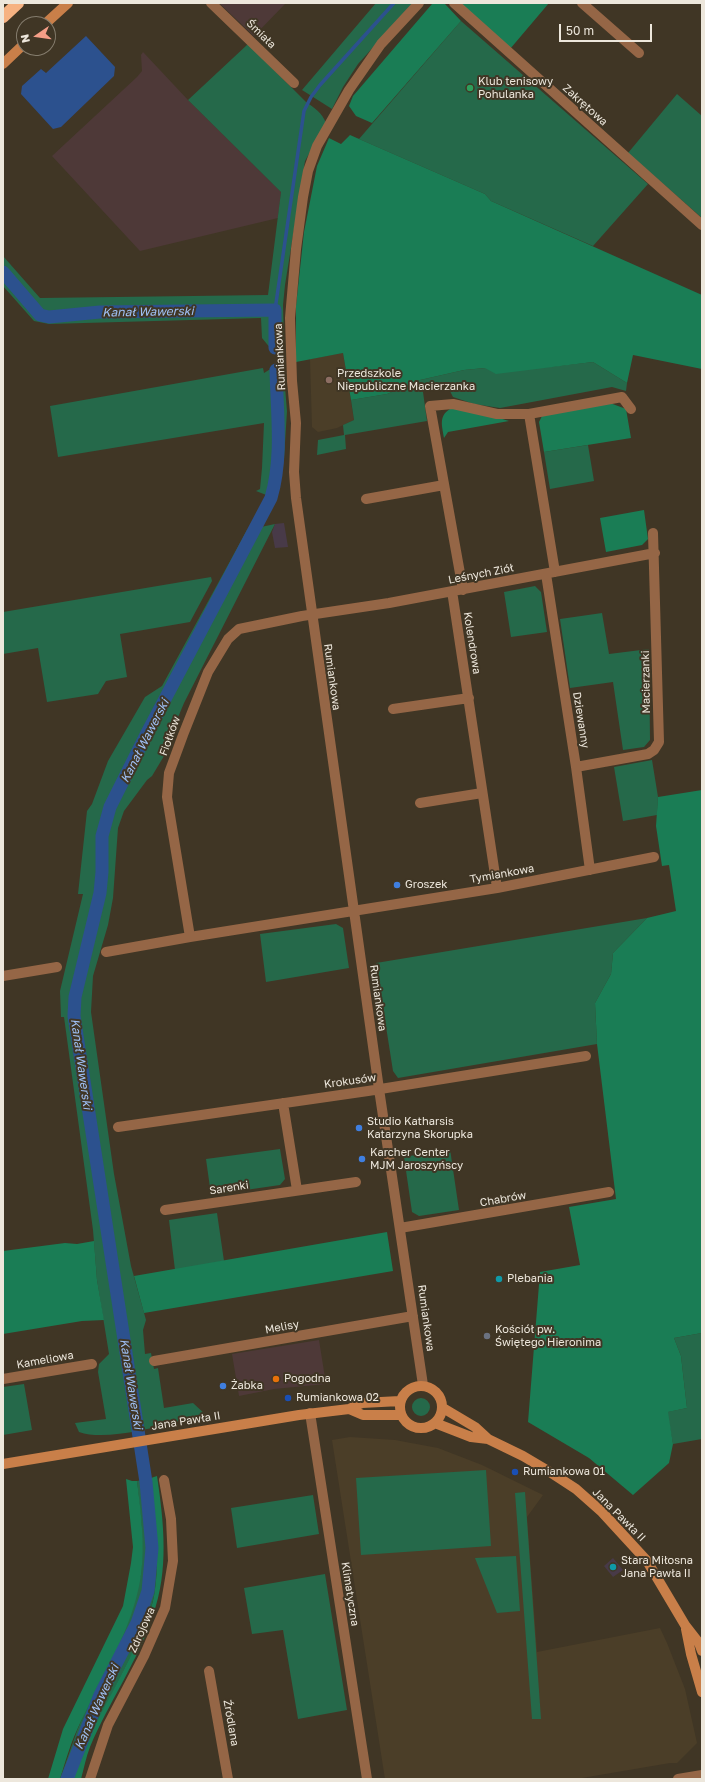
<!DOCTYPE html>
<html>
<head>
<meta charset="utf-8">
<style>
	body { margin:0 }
	#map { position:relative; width:705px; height:1782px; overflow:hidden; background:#403625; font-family:"Golos Text",sans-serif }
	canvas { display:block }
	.frame { position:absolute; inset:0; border:4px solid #ede7dc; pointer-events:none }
	.north { position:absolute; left:16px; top:16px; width:40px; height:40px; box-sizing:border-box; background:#403625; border:1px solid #857d6e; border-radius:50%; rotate:257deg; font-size:11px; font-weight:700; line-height:16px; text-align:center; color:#ede7dc }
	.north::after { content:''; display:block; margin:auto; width:14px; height:18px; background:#f49e87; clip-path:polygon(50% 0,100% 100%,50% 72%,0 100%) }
	.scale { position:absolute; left:559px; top:24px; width:93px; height:18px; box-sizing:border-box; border:2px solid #ede7dc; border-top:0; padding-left:5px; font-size:12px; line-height:14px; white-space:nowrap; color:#ede7dc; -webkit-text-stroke:3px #403625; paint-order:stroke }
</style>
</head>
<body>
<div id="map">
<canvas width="705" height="1782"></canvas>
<div class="frame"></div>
<div class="north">N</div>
<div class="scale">50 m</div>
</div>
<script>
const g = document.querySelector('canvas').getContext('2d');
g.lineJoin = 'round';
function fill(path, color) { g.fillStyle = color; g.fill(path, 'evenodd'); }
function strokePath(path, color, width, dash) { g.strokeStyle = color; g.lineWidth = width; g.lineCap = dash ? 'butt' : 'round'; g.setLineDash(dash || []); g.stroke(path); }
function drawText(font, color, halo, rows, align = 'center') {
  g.font = font + ' "Golos Text",sans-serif'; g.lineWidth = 4; g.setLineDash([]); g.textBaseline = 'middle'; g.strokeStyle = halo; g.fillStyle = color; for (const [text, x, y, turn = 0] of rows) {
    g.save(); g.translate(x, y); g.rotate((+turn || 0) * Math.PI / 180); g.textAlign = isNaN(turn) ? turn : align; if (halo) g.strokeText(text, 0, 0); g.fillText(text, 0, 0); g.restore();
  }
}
const commercial = new Path2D(`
	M219,3H286L254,36Z
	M143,52L188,100L281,192L278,218L140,251L52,156L137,77L142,71L141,55Z
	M319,1340L326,1384L274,1389L239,1396L232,1354Z`);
const industrial = new Path2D(`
	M284,523L288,547L275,548L272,532L275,524Z
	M613,1558L623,1570L613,1577L604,1566Z`);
const built = new Path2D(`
	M343,353L354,420L337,428L318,432L312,427L310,359Z
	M350,1437L395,1440L438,1448L482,1465L543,1495L527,1517L537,1652L660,1628L667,1643L685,1689L697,1743L677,1763H670L576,1779H385L332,1440Z`);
const green = new Path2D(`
	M376,3H413L358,64L343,87L332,109L302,90Z
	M461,21L648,184L593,246L491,201L485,194L359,139Z
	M248,44L306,102C315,108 322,113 326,123L305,161L285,285L283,305L284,341L278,348L271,349L262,338L261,318L49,324L34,321L3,286V256L40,298L268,295L281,192L188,100Z
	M677,94L702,116V218L628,153Z
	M593,362L627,383L626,391L612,387L500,408L474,404L453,397L448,387H434L423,392L427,421L345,435L346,449L317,455L318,440L344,435L343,425L354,420L351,400L387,394L420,380L464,370L485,368L549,367Z
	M263,368L264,373L272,368H278L284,375L287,411L284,459L274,498L256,491L260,489L262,468L264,423L58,457L50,406Z
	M588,445L594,481L550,489L544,452Z
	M275,524L184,703L169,739L164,756L152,776L147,780L124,811L118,828L113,898L108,925L93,976L91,1012L114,1174L131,1266L146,1320L143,1330L145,1354L151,1353L154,1369L158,1368L164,1408L193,1403L206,1415L180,1420L174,1424C147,1428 105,1441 79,1432L75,1423L106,1419L98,1372L99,1364L109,1354L97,1280L93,1230L64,1017H61L60,991L83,894H78L87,811L92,804L108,761L145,697L162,686L247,530Z
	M211,577L212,581L190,622L120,634L127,677L106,681L98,694L47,702L38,648L3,654V612Z
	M535,586L541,592L547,632L511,637L504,592Z
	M602,613L609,654L649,649L650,740L644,747L623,750L613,682L570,688L560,619Z
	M652,760L658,797L657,815L623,821L614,767Z
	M647,918L613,953L611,974L595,1003L597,1044L398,1078L393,1071L376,963Z
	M336,924L343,928L349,968L266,982L260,934Z
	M280,1149L285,1179L280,1185L211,1195L206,1159Z
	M450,1149L459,1210L419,1216L412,1212L404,1157Z
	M217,1213L224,1261L175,1270L169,1220Z
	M702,1333V1439L673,1444L667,1412L687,1408L681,1356L674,1338Z
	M24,1384L32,1430L3,1435V1387Z
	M412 1407a9 9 0 1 1 18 0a9 9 0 1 1-18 0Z
	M486,1470L491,1546L361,1555L356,1478Z
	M151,1478C154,1516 161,1558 154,1596C148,1625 132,1654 119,1680C102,1713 86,1745 72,1779H60L77,1731L141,1575L142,1529L137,1481Z
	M525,1492L541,1719H532L515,1493Z
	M313,1495L319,1534L237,1548L231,1508Z
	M516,1556L520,1611L497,1613L475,1558Z
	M325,1574L347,1710L298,1719L283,1630L252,1634L244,1588Z`);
const forest = new Path2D(`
	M460,3H549L510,49Z
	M432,4H445L461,21L372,123L356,116L349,106L353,96Z
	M350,135L485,194L491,201L702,295V369L633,355L627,383L593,362L496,374L485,368L464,370L420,380L387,394L351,400L343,353L296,362V306L304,232L317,166L329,138L341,144Z
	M610,403L626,409L631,438L544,452L539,422L543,414Z
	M452,408L489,415L509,421L448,432L444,438C442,425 438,415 452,408Z
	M644,510L648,539L642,545L606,552L600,518Z
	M702,790V1333L674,1338L681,1356L687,1408L668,1412L673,1444L669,1463L633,1495L589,1458L528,1422L540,1272L580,1265L569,1207L616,1199L597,1044L595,1003L611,974L613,953L647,918L676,911L669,865L662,866L656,826L658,797Z
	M387,1232L393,1271L144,1313L134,1276Z
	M94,1241L97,1280L104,1320L82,1321L3,1334V1251L65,1243L77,1244Z
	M157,1476C164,1523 169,1570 153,1615C138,1661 109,1702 90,1747C86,1757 84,1768 81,1779H72C88,1731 117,1688 137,1642C144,1627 151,1612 154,1596C161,1558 154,1516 151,1478Z
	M126,1479L132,1481H137C141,1512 145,1544 141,1575C133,1630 100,1680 77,1730C70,1745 65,1763 60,1779H48L63,1729L123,1606L131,1563L133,1547Z`);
const water = new Path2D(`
	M86,36L115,67L114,76L61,127L53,129L21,94L22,86L41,69L46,73Z`);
const stream = new Path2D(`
	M275,310L304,111L311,97L320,85L394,3`);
const canal = new Path2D(`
	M3,272L40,315L49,317L100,312L275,310V348
	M67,1779L100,1695L137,1623L148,1591L152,1548L146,1482L74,1016L75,997L100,893L102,872V836L110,807L146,735L271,498C283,457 277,413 276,370`);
const street = new Path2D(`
	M211,3L294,83
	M419,3L381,44L349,90L317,146L308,171L303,197L296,249L290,318L292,381L296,423L294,472L296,498L379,1089L423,1385
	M454,3L702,225
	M582,3L639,53
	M529,414L555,572
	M366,499L444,485
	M546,574L576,767L590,870
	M463,590L430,406L453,404L497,414H529L622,397L631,409
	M452,591L497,888
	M393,709L469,698
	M576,767L648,754L654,750L659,742L653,533
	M420,803L482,793
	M654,857L497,888L190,937L167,797L169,773L183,735L208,672L228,639L239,629L302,616L389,603L655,553
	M106,952L190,937
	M3,976L57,967
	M283,1103L297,1190
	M118,1127L368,1091L586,1056
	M165,1210L356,1182
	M400,1228L609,1192
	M154,1361L413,1316
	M3,1379L92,1364
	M310,1413L367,1779
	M209,1671L228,1779
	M90,1779L108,1725L144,1656L165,1608L173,1561L171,1519L164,1480
	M678,1779L702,1775`);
const secondary = new Path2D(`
	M45,24L68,3
	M3,64L24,44
	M400 1407a21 21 0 1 1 42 0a21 21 0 1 1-42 0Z
	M443,1408L475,1427L488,1439L523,1456L550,1472L576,1489L602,1512L647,1561L685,1625L699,1643L702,1651
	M349,1409L363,1415H401
	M435,1423L471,1437L488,1439
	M3,1464L299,1415L349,1409L362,1403L400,1401
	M686,1629L691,1654L702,1692`);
const highway = new Path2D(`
	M3,17L18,3`);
const markers = [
	[470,88,4,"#2e9e5b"],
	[329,380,4,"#8d6e63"],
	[397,885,4,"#3f7fe0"],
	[359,1128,4,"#3f7fe0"],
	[362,1159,4,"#3f7fe0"],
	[499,1279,4,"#0f9aa8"],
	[487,1336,4,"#6b7280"],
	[276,1379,4,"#e8710a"],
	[223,1386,4,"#3f7fe0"],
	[288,1398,4,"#1a4fb4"],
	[515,1472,4,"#1a4fb4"],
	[613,1567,4,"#0f9aa8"]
];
const streetNames = [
	["Śmiała",261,34,44],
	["Zakrętowa",585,105,42],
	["Rumiankowa",280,357,-93],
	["Leśnych Ziół",481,574,-11],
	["Kolendrowa",472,643,81],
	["Rumiankowa",332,677,82],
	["Macierzanki",646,682,-91],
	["Dziewanny",581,720,81],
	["Fiołków",170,736,-70],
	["Tymiankowa",502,874,-10],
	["Rumiankowa",378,998,82],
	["Krokusów",350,1081,-8],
	["Sarenki",229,1188,-9],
	["Chabrów",503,1199,-10],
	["Rumiankowa",426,1318,82],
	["Melisy",282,1327,-10],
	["Kameliowa",45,1360,-10],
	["Jana Pawła II",186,1421,-9],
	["Jana Pawła II",619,1515,45],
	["Klimatyczna",350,1594,81],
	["Zdrojowa",142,1630,-66],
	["Źródlana",231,1723,80]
];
const poiNames = [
	["Klub tenisowy",478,82],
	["Pohulanka",478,95],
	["Przedszkole",337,374],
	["Niepubliczne Macierzanka",337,387],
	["Groszek",405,885],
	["Studio Katharsis",367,1122],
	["Katarzyna Skorupka",367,1135],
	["Karcher Center",370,1153],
	["MJM Jaroszyńscy",370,1166],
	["Plebania",507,1279],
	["Kościół pw.",495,1330],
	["Świętego Hieronima",495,1343],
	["Pogodna",284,1379],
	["Żabka",231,1386],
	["Rumiankowa 02",296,1398],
	["Rumiankowa 01",523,1472],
	["Stara Miłosna",621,1561],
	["Jana Pawła II",621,1574]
];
const waterNames = [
	["Kanał Wawerski",148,312,-1],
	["Kanał Wawerski",145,741,-63],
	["Kanał Wawerski",81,1064,82],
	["Kanał Wawerski",131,1384,81],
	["Kanał Wawerski",97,1707,-66]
];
fill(commercial, '#4e3938');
fill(industrial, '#483a48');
fill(built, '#4b3e28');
fill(green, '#25694a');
fill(forest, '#1a7d55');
fill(water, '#2c518e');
strokePath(stream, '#2c518e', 3.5);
strokePath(canal, '#2c518e', 13);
strokePath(street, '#956646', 10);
strokePath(secondary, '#c97f49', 10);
strokePath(highway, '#f6b282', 12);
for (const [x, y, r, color] of markers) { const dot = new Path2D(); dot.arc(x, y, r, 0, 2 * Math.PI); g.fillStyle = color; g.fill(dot); strokePath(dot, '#403625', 1.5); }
drawText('11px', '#ede7dc', '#403625', streetNames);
drawText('11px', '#ede7dc', '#403625', poiNames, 'left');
drawText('italic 12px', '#9fc0f5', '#403625', waterNames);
</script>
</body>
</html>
